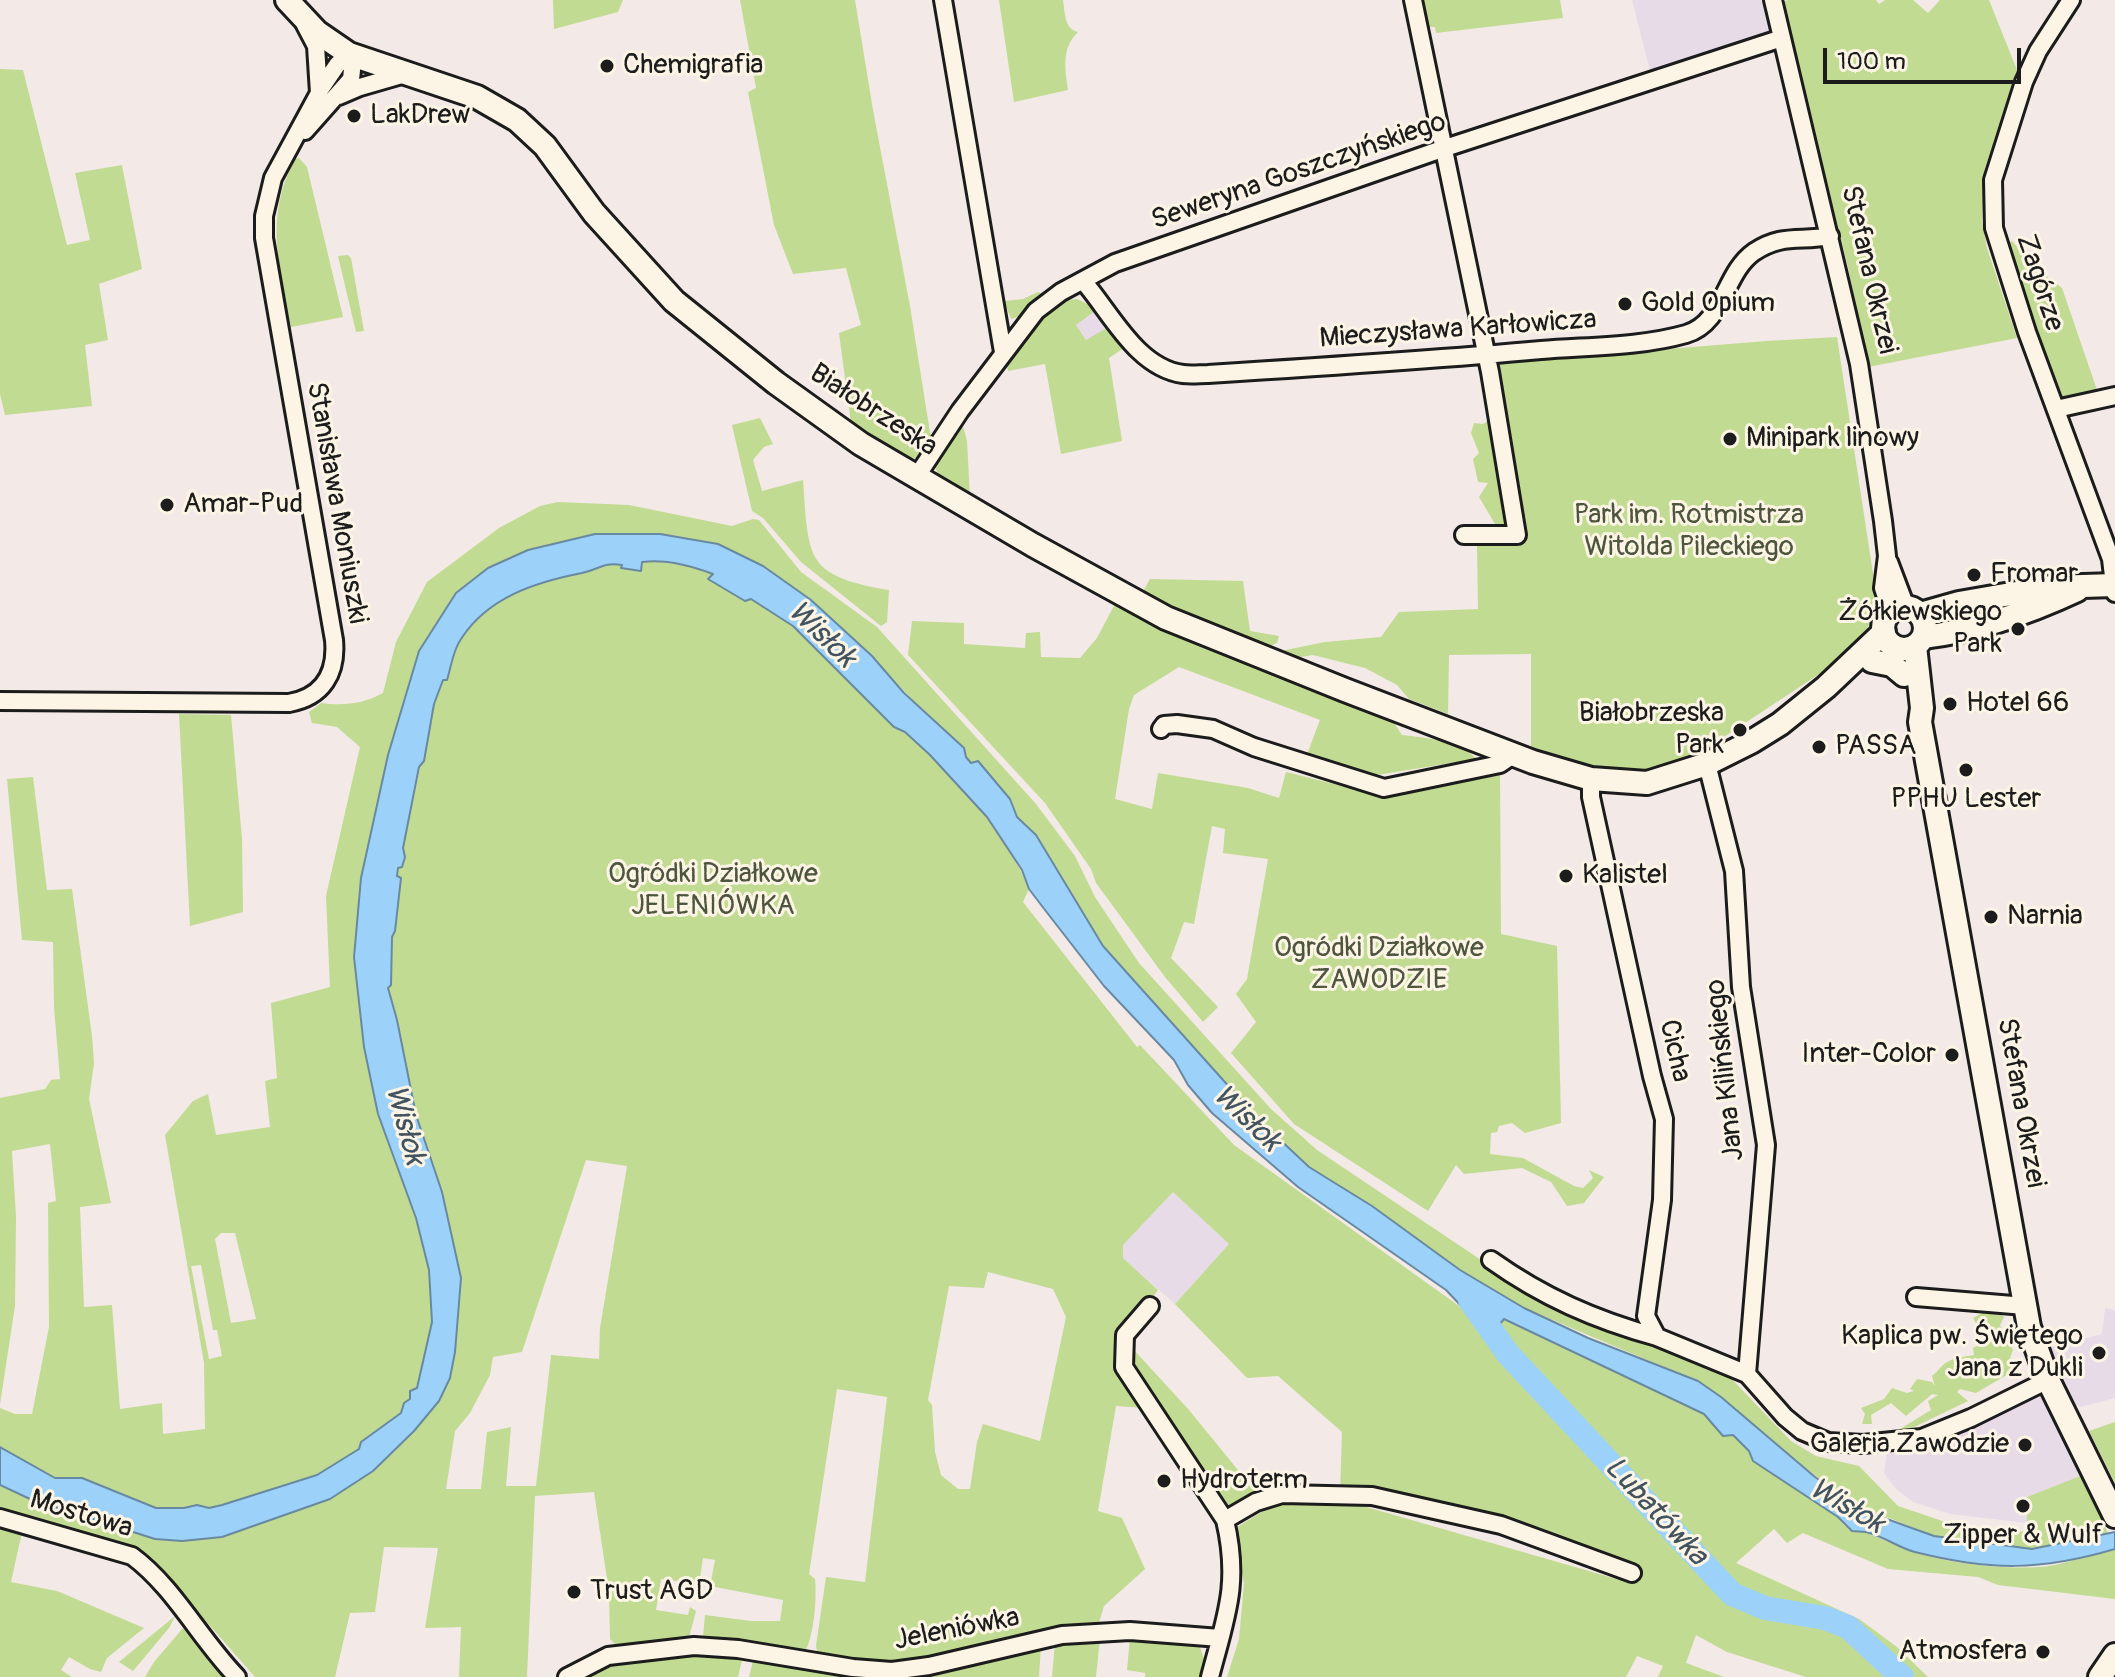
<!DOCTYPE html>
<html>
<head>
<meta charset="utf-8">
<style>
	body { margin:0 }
	#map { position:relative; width:2115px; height:1677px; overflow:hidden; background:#f3e9e6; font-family:Pangolin,sans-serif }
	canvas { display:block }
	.scale { position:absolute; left:1823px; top:48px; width:198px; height:36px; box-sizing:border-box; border:4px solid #1c1c1c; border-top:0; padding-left:10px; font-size:24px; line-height:28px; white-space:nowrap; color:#1c1c1c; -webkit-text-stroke:6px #fcf5e5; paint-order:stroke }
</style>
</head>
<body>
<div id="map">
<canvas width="2115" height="1677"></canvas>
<div class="scale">100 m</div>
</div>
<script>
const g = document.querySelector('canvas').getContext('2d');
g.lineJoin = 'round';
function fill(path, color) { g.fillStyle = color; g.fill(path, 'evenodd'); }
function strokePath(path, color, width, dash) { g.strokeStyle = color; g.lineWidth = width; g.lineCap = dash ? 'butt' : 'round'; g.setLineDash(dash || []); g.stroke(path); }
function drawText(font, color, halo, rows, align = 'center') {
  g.font = font + ' Pangolin,sans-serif'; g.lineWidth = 6; g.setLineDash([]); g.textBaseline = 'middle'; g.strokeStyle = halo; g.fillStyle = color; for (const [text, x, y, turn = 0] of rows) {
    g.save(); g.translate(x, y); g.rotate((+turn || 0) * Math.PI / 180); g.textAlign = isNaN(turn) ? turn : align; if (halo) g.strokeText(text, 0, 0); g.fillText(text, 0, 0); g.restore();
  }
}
const built = new Path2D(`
	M1632,0H1773L1780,33L1651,75Z
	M1098,309L1110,326L1087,341L1076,325Z
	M1173,1192L1229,1244L1175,1304L1123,1258L1122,1244Z
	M2105,1308L2115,1310V1398L2081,1407L2075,1405L2051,1347L2102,1334Z
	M2029,1376L2064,1437L2080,1476L2027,1497V1523L1950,1514L1913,1502L1896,1489L1884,1473L1889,1436L1950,1419Z`);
const green = new Path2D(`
	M553,0H623L618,12L554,29Z
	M740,0H855L873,110L910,306L930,433L936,439L921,458L905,459L851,423L839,333L861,325L846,268L793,274L774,225L748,92L756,88Z
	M999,0H1063C1065,12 1064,29 1078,32C1061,49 1065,68 1068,90L1014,102Z
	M1422,0H1560L1563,18L1436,33L1435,27H1428Z
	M1788,0H1876L1879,4L1885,0H1913L1928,13L1940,0H1989L2019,75L2024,82L2013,89L1985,168L1982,221L1987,248L2017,338L1868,367L1848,267L1791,40L1783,2Z
	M0,69L23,70L67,245L90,240L75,173L122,165L142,269L99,284L108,340L85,345L92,406L5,415L0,394Z
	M299,158L307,167L343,317L291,327C279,266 264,217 295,159Z
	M2012,241L2036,268L2062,288L2097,390L2077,396L2063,397L2057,392L2004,245Z
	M348,255L351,258L364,331L356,332L338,256Z
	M1038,292L1045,295L1021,319L1018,317L1011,319L1004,301L1023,299Z
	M1077,299L1098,309L1076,325L1086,340L1110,326L1124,348L1109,358L1122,441L1061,454L1045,364L1008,371L1006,359L1039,317L1057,301Z
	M1837,337L1877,600L1866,634L1836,663L1698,754L1639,771L1593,768L1531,749V654L1449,655L1448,714L1409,699L1397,685L1365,668L1313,655L1294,658L1276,652L1325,642L1381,637L1399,612L1478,609L1477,545L1504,539L1479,497L1488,483L1478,482L1473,459L1479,453L1471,433L1474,423L1483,424L1497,416L1491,363L1767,341Z
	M760,418L773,444L764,447L753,460L762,491L803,480C805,502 805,538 815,557C827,580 866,586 889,590L887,622L881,626L801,562L763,518L752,511L732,425Z
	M962,423L967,441L970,498L942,483L934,465Z
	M558,502L629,505L732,526L753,519L759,520L801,572L877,627L1036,804L1075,856L1095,897L1139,963L1271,1109L1317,1150L1526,1290L1633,1338L1724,1371L1791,1441L1816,1456L1859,1466L1898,1506L1954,1525L2027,1532V1497L2080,1476L2108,1533L2032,1549L1993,1545L1934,1536L1852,1503L1784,1452L1652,1362L1524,1308L1460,1270L1372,1206L1309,1167L1258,1119L1103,946L1036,835L1017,817L1010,799L998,783L971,764L872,656L811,600L595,534L528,550L488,568L456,593L354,957L364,1047L378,1114L416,1218L429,1270L432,1322L422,1375L410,1400L404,1403L401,1413L361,1442L359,1449L317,1475L299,1483L209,1508L197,1505L184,1508H156L82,1478H55L0,1447V1408L15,1414H32L49,1327L48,1203L56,1201L50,1144L12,1151L16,1217L15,1306L0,1404V1098L45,1089L51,1080L60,1079L54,1007L53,942L22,940L7,779L33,777L47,890L72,889L92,1036L94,1063L89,1099L111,1203L80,1207L84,1307L112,1305L120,1409L162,1403L163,1434L205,1429L204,1363L165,1135L193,1101L208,1094L216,1135L270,1127L265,1081L277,1078L271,1003L330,987L326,896L360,747L337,727L312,723L309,712L321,703C344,706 363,704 383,693L396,642L427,582L499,528L540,506ZM221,1233H235L256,1319L231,1323L215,1239ZM201,1265L213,1330H217L222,1356L209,1359L191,1266Z
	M653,561L690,566L714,575L793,626L894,727C938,748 1013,844 1029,889L1023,902L1137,1047L1140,1045L1234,1145L1494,1331L1504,1319L1704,1414L1723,1436L1733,1435L1749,1451L1753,1461L1838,1517L1845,1526C1868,1532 1887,1542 1909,1550C1946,1564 2016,1572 2055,1565C2076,1560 2095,1555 2115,1549V1599L1998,1585L1978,1577L1888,1569L1803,1533L1787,1543L1774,1529L1736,1563L1859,1619L1897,1647L1928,1677H1806L1727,1652L1696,1635L1686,1663L1724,1677H1658L1663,1666L1637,1656L1626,1677H1227L1239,1639L1244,1584L1234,1529L1281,1500L1356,1504L1627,1582L1635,1570L1372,1496L1340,1494L1342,1432L1278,1376L1247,1378L1175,1304L1229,1244L1173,1192L1123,1245V1258L1158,1290L1125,1336L1124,1367L1144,1408L1116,1406L1098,1511L1122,1518L1145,1569L1104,1606L1098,1626C1039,1639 867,1677 818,1654L816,1646L826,1577L865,1582L887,1397L837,1389L809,1574L815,1579C817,1598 814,1640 803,1655L710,1641L703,1636L705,1615L751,1621H780L783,1600L710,1586L715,1560L703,1558L698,1591H692L693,1583L661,1579L656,1610L688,1615L690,1607L696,1611L688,1641L620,1649L610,1639L609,1592L594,1492L535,1496L527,1677H459L461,1627L425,1628L438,1548L384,1547L375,1612L350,1613L335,1677H255L147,1554L0,1513V1485L30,1499L155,1539L182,1541L222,1537L330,1499L373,1471L414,1431L439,1401L450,1378L455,1352L461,1278L442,1192L416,1115L397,1020L388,988L392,954L391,938L395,931L401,879L397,876L398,868L434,704L443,680L447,679C451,667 454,650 461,639C480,609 514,591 546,581C568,573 590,573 611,562L641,570V562ZM586,1160L627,1166L600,1328L599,1359L551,1355L536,1486H506L511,1427L487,1432L481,1489H446L455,1431L470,1413L490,1375L493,1357L522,1352ZM988,1272L1053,1289L1066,1317L1040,1441L983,1424L977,1442L970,1489H958L941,1475L935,1452L932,1405L928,1400L949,1286L984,1288Z
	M1150,579L1243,581L1250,631L1279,636L1277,643L1264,649L1142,593Z
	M1117,600L1174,634L1394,723L1402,735C1425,738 1462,740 1476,759L1377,775L1306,757L1320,720L1179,667L1134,695L1129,709L1115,799L1152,809L1158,773L1248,788L1279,798L1286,772L1370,793L1500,770L1501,934L1557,946L1561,1123L1525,1133L1512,1123L1499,1126L1497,1132L1491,1133L1490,1154L1523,1158L1574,1186L1583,1188L1593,1178L1589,1170L1604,1177L1584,1203L1567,1206L1551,1182L1522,1168L1464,1174L1456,1165L1428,1211L1294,1124L1231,1053L1256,1022L1236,994L1247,979L1268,859L1223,853L1225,829L1212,826L1194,924L1184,922L1171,958L1218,1007L1203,1022L1165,977L1096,883L1091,869L1045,803L908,655L912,621L964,623V644L1025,648L1026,633L1040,632L1041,657L1080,658L1097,638Z
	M179,714L231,715L242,839L243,912L190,926Z
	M1993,1307L2004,1317L2000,1325L2013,1350L2010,1358L2015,1370L1976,1393L1960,1389L1957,1392L1968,1401L1906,1431L1900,1429L1931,1410L1928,1401L1938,1395L1932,1394L1906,1416L1891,1403L1871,1415L1872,1424H1862L1865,1414L1861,1408L1884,1399L1892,1388L1907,1393L1914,1391L1910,1389L1917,1379L1932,1382L1935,1386L1932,1376C1936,1373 1939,1369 1942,1366C1950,1358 1962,1357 1974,1355L1973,1348L1986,1340L1973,1318Z
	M1133,1349L1189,1410L1260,1497L1229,1511L1224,1510L1132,1366Z
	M2115,1422V1483L2089,1431Z
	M0,1525L22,1532L11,1582L57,1591L144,1628L107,1658L101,1672L90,1669L69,1657L61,1670L72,1677H0Z
	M175,1616L169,1628L133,1671L119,1662Z
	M183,1628L227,1677H145L154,1662Z
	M1100,1638L1096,1677H1052L1055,1643Z
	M1130,1638L1199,1644L1205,1662L1200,1677H1145V1673L1127,1670Z
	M1041,1645L1039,1677H901Z
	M698,1654L740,1656L742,1660L738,1677H577C619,1658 652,1656 698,1654Z
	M771,1656L866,1677H749L754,1657Z`);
const water = new Path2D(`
	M595,534H660L718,544L763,566L811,600L872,656L904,693L964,748L966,757L971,763L978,761L1010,799L1017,817L1036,835L1103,946L1258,1119L1309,1167L1372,1206L1460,1270L1524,1308L1588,1338L1698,1381L1721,1397L1815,1477L1852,1503L1884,1518L1934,1536L2032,1549L2115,1532V1549C2041,1571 1990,1571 1915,1552C1899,1548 1885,1537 1869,1533C1864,1531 1858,1532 1852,1531L1838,1517L1753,1461L1749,1451L1733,1435L1723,1436L1704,1414L1504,1319L1494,1331L1465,1310L1446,1290L1298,1187L1212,1113L1188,1085L1174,1060L1104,986L1045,910L1029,889L1022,870L987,817L930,755L905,732L894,727L793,626L751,599L745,601L708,579L713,574C692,566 664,559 642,562L641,571L621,568L622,565C603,562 600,569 582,573C536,582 488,597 461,639C453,650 451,667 447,680H443L434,704L424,761L419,767L403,848L405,857L402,867L398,868L397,876L401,878L395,931L392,937L391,985L388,988L397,1020L416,1115L442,1192L461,1278L455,1352L450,1378L439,1401L414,1431L373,1471L330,1499L222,1537L182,1541L155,1539L30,1499L0,1485V1447L55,1478H82L156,1508H184L197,1505L209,1508L222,1505L317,1475L359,1449L361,1442L401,1413L404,1403L410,1399V1391L417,1388L432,1322L429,1270L416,1218L378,1114L364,1047L354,957L361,878L388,755L419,651L456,593L488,568L528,550Z`);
const river = new Path2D(`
	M1470,1300L1508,1354L1732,1594L1765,1608L1825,1618L1848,1627L1902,1677`);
const street = new Path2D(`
	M943,0L1003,352
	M1413,0L1490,372L1517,535H1464
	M1773,0L1859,364L1883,521L1887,556L1883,588L1891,611
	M2071,0L2038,51L2024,82L1993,180L1994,228L2027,332L2111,559L2115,593
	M339,96L360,87L405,74
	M305,131L351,79L352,70L349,54L337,65L320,90
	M1084,282C1111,313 1137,368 1183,374C1191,375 1200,374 1208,374C1319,367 1430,360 1541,350C1589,346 1640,347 1686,334C1724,323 1724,273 1754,252C1783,233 1800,242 1830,236
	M2056,409L2115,396
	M917,476L960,411L1036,311L1061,292L1115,263L1442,149L1782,38
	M1889,562L1906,607
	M0,701L289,703C323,697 337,673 334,640L264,238V216L273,178L319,93L316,46L305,25
	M1161,729L1164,725L1177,724L1213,729L1254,747L1384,788L1500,764L1513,755
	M1707,764L1734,871L1741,987L1766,1145L1747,1374
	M1591,779V797L1652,1076L1664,1119L1662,1200L1646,1316L1657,1337L1747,1374L1785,1417L1802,1431L1828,1442L1863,1444L1922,1438L1971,1418L2048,1380
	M1491,1260C1543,1297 1595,1320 1657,1337
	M1916,1297L2025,1306
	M1150,1306L1125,1335L1124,1367L1225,1520C1240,1584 1226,1616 1210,1677
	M0,1518L132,1556C174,1587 200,1639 237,1677
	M1225,1520L1256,1502L1282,1494L1372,1496L1501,1525L1632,1573
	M567,1677L608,1656L694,1646L738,1649L853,1668L892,1671L929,1666L1062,1635L1130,1631L1220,1638`);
const secondary = new Path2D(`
	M287,0L317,32L349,54L477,97L517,120L545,146L594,213L674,301L776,383L861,444L1033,545L1166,618L1345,690L1533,762L1591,779L1647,783L1707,764L1751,742L1780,724L1826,687L1884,632
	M1883 628a21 21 0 1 1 42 0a21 21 0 1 1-42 0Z
	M1920,614L1959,603L2051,587L2115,585
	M1923,637C1975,631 2030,612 2077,590
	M1915,646L1922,708L1920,722L2029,1327L2048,1380L2115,1516
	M1872,661L1892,665L1904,675
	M2100,1677L2115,1655`);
const markers = [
	[607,66,8,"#1c1c1c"],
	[354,116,8,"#1c1c1c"],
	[1625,304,8,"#1c1c1c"],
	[1730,439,8,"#1c1c1c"],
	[167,505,8,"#1c1c1c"],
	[1974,575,8,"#1c1c1c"],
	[2018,629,8,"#1c1c1c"],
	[1950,704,8,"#1c1c1c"],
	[1740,730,8,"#1c1c1c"],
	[1819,747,8,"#1c1c1c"],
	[1966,770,8,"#1c1c1c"],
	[1566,876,8,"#1c1c1c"],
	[1991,917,8,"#1c1c1c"],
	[1952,1055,8,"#1c1c1c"],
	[2099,1353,8,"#1c1c1c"],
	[2025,1445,8,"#1c1c1c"],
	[1164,1481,8,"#1c1c1c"],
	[2023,1506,8,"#1c1c1c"],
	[574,1592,8,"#1c1c1c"],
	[2043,1652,8,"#1c1c1c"]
];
const poiNames = [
	["Chemigrafia",623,66],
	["LakDrew",370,116],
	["Gold Opium",1641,304],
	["Minipark linowy",1746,439],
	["Amar-Pud",183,505],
	["Fromar",1990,575],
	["Żółkiewskiego",2002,613,"right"],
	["Park",2002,645,"right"],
	["Hotel 66",1966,704],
	["Białobrzeska",1724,714,"right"],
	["Park",1724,746,"right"],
	["PASSA",1835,747],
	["PPHU Lester",1966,800,"center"],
	["Kalistel",1582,876],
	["Narnia",2007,917],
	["Inter-Color",1936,1055,"right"],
	["Kaplica pw. Świętego",2083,1337,"right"],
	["Jana z Dukli",2083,1369,"right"],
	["Galeria Zawodzie",2009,1445,"right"],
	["Hydroterm",1180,1481],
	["Zipper & Wulf",2023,1536,"center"],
	["Trust AGD",590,1592],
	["Atmosfera",2027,1652,"right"]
];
const streetNames = [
	["Seweryna Goszczyńskiego",1299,172,-19],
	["Stefana Okrzei",1868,270,77],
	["Zagórze",2039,283,72],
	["Mieczysława Karłowicza",1458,330,-4],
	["Białobrzeska",873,411,33],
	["Stanisława Moniuszki",336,503,80],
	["Cicha",1674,1051,77],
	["Jana Kilińskiego",1726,1070,-96],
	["Stefana Okrzei",2020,1103,80],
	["Mostowa",81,1515,17],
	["Jeleniówka",957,1630,-11]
];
const parkNames = [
	["Park im. Rotmistrza",1689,516],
	["Witolda Pileckiego",1689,548],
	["Ogródki Działkowe",713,875],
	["JELENIÓWKA",713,907],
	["Ogródki Działkowe",1379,949],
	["ZAWODZIE",1379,981]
];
const waterNames = [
	["Wisłok",821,635,44],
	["Wisłok",1246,1119,44],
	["Wisłok",404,1125,75],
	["Wisłok",1846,1507,30],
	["Lubatówka",1655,1512,47]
];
fill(built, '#e8dbe8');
fill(green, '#c1db92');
fill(water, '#9cd2fa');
strokePath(water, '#6989a1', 2);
strokePath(river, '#9cd2fa', 24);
strokePath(street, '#1c1c1c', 22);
strokePath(secondary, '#1c1c1c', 28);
strokePath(street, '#fcf5e5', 16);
strokePath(secondary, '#fcf5e5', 22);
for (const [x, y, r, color] of markers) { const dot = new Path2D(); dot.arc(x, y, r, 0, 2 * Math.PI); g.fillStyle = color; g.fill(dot); strokePath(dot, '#fcf5e5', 3); }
drawText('28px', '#1c1c1c', '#fcf5e5', poiNames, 'left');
drawText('28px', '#1c1c1c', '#fcf5e5', streetNames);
drawText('28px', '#4e553f', '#fcf5e5', parkNames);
drawText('italic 30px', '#42535f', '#fcf5e5', waterNames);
</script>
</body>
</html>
